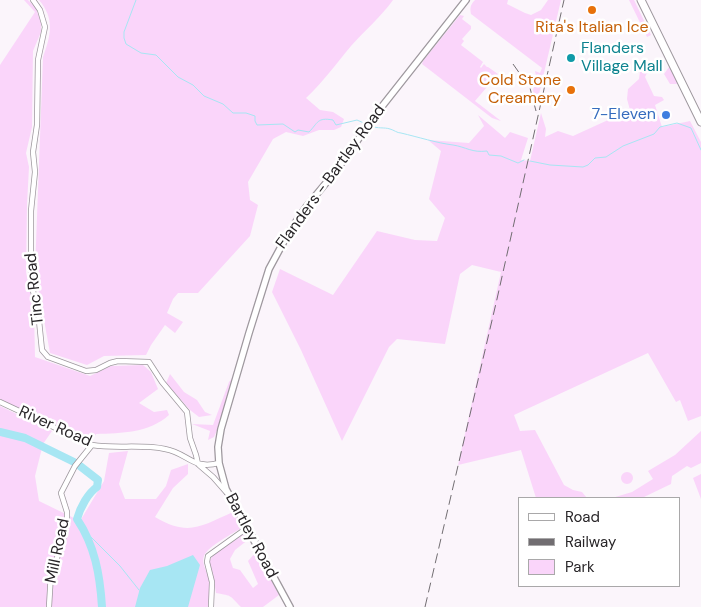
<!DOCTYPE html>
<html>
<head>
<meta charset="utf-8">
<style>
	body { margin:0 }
	#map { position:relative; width:701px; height:607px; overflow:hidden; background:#fbf5fb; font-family:"DM Sans",sans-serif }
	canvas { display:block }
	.legend { position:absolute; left:518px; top:497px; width:162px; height:90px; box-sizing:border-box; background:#fff; border:1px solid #a9a8a9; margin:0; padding:6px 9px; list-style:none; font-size:15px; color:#282528 }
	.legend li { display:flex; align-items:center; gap:10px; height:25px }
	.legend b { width:25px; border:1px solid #a9a8a9 }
</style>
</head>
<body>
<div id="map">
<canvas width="701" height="607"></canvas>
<ul class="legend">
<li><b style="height:6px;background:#fff"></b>Road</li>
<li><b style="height:6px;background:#716d71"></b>Railway</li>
<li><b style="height:14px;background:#fad5fa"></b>Park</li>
</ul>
</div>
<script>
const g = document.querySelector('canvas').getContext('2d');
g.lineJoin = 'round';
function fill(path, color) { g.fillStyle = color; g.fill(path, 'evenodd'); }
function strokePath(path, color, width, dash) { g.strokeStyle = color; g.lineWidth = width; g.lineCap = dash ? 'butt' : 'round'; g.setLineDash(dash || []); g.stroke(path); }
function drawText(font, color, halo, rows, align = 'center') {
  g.font = font + ' "DM Sans",sans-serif'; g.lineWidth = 5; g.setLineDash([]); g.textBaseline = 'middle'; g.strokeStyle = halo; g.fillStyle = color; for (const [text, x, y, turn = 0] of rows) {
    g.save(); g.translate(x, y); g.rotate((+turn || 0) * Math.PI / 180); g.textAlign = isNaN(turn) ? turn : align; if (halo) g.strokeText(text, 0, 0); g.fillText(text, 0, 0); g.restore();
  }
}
const green = new Path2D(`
	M24,0H28L36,8L41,23V32L33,51L32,127L26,153L29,167L27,205L26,272L34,312L35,357L90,376L111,366L143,365L151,372L158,389L139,403L154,412L167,410L169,415C149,433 122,433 96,434L92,442L0,400V65L35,12Z
	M39,0H393C381,17 365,30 351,46C336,64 323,82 306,98L320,110L333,112L344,119L341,127L334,130H319L303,136L286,132L273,139L248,182L250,200L258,205L250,236L198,293H178L173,299L167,313L183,322L175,333L165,325L151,345L146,355L104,356L87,365L50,353L35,270L43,57C51,35 55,19 39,0Z
	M475,0H508L507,4L525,13L531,15L541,10L548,0H561L537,103L533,91L536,76L535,71L540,73L542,68L471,14C470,8 470,5 475,0Z
	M629,0H634L651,35L647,37Z
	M460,15L464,16L462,19L471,26V29L462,39L464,41L461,45L483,62L480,67L481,68L484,64L487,67H488L498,74L475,101L501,121L492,118L422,64L423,61Z
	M644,66L649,69L645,77L654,96L662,97L664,100L655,105L662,127L690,121L701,142V416L688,421L680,400L676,402L648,353L514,415L520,431L535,430L564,485L573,490L582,492L587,498H536L521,450L458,465L501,272L472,265L460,274L445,344L397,339L389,347L342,441L301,350L272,292L280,269L333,295L377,231L415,240L437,241L445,218L429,199L441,151L428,140L469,143L484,126L478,115L505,138L510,132L528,138L521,160L530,161L541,113L546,129L545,137L558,131L573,136L630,110L627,99L628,89L639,79L640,71Z
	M669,67L677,82V84H670L664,74Z
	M170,374L184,392L197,400L205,412L212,415L199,417L190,410L166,383Z
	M233,377L219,426L214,437L208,440L210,431L192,424L213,425L229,382Z
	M0,406L52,431L43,444L35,476L39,501L80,521L104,481L109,453L128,451L119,484L125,499H156L166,486L171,470L188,464V474L173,488L155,517C189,537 201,526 233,512L243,527C234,533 208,546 204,556C201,563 207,571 209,579C210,588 209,598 208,607H0Z
	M701,431V463L691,468L687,466L672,476L671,484L642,498H612L632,492L653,479L648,471L675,455Z
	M621 478a6 6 0 1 1 12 0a6 6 0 1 1-12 0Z
	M701,474V499L693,478Z
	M247,532L249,539L235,550L230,559L233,568L240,570L253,588L258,584L248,561L256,552L279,595L263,607H241C229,595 233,596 216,593L213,574L209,562L214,554Z`);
const water = new Path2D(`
	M193,555L200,565L188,607H135L140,588L150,570L167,566Z`);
const stream = new Path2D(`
	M136,0L124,32V38L126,44L141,53L156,55L178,77L193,85L204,96L223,104L233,113H246L255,116V121L257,125L283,124L295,132L298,130L309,132C318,123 317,117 333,120L336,125L357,120L366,124
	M371,126C378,129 384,127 390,129C394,130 397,133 401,133C418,137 437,143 453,145C466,147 472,153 487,151L489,155L501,156L518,163L524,160
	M530,161L550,165L583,167L588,165L595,158L606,157L623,146L654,134L660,127L677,123L691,128L701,150
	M85,531L120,566L139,590`);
const river = new Path2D(`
	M0,432L25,438L74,462
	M80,466L98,480L97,487C88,493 80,508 77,519C95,546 100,575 102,607`);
const minor = new Path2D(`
	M33,0L40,10L45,27L38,60L37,125L33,152L35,172L31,211V283L38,311L42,350L48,357L86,371L96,370L110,363L118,361L149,362L162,382L187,412L190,438L196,455L198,464
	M0,402L92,445C116,449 141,444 165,449C188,453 192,470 219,463
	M199,465L213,477L227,493
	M49,607L51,573L62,545L67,519V512L61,493L75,466L92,445
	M211,607L212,582L207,562L208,556L247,528`);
const major = new Path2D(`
	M290,607L226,489L219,463L218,447L221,429L249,333L269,269L289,232L306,207L336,171L376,114L466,0`);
const highway = new Path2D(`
	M641,0L701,122`);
const rail = new Path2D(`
	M513,64L530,88L536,111
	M425,607L497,299L564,0`);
const markers = [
	[592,10,5,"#e8710a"],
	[571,58,5,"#0f9aa8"],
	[571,90,5,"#e8710a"],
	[666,115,5,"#3f7fe0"]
];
const foodNames = [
	["Rita's Italian Ice",592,28],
	["Cold Stone",561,81,"right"],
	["Creamery",561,99,"right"]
];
const cultureNames = [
	["Flanders",581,49],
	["Village Mall",581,67]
];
const shopNames = [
	["7-Eleven",656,115]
];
const streetNames = [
	["Flanders - Bartley Road",331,177,-54],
	["Tinc Road",35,289,-96],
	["River Road",55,427,24],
	["Bartley Road",251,536,62],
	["Mill Road",58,551,-78]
];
fill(green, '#fad5fa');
fill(water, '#a7e6f3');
strokePath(stream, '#a7e6f3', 1);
strokePath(river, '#a7e6f3', 8);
strokePath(minor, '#9e989e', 6);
strokePath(major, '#9e989e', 8);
strokePath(highway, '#9e989e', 9);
strokePath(minor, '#fff', 4.5);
strokePath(major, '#fff', 5.5);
strokePath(highway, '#fff', 7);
strokePath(rail, '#716d71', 1, [10, 5]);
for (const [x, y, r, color] of markers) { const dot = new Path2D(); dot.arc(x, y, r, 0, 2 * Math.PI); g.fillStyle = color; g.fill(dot); strokePath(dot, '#fff', 2); }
drawText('16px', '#c56008', '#fff', foodNames);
drawText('16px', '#0d838f', '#fff', cultureNames, 'left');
drawText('16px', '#366cbe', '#fff', shopNames, 'right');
drawText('16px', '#282528', '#fff', streetNames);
</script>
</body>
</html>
